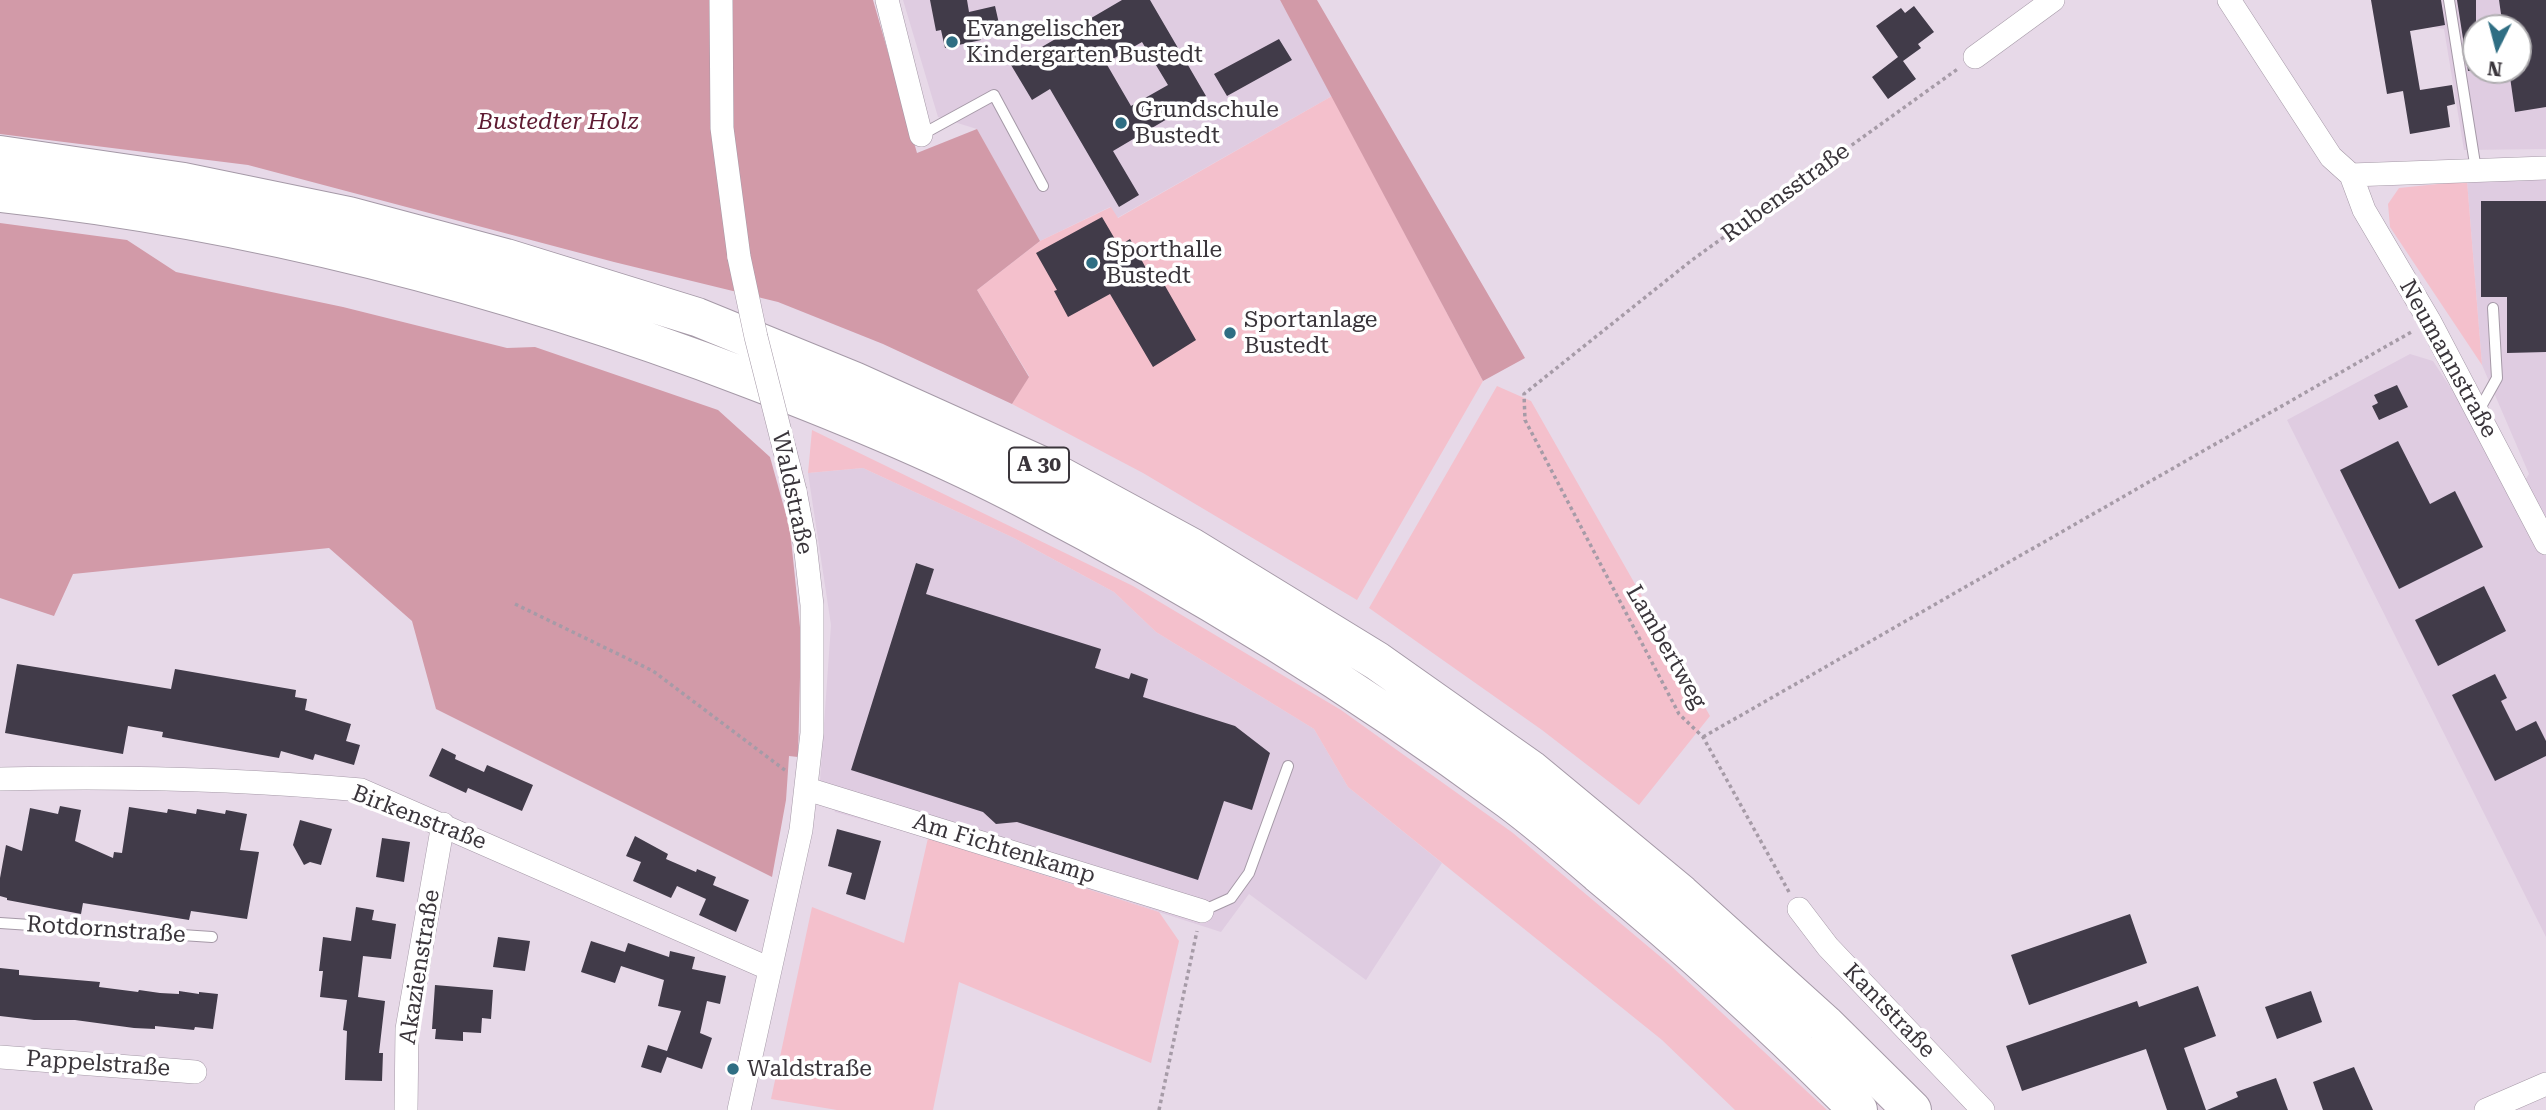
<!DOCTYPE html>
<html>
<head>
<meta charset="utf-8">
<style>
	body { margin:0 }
	#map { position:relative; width:2546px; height:1110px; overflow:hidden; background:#e7d9e8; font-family:"Roboto Serif",serif }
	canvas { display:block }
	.north { position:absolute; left:2462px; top:14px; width:70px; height:70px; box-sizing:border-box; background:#fff; border:2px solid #b0aeb1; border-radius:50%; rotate:186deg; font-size:19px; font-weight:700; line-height:28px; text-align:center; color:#3a353b }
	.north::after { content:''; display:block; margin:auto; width:24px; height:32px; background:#2f6e83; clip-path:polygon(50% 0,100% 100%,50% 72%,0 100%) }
</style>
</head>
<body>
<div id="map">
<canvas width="2546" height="1110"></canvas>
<div class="north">N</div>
</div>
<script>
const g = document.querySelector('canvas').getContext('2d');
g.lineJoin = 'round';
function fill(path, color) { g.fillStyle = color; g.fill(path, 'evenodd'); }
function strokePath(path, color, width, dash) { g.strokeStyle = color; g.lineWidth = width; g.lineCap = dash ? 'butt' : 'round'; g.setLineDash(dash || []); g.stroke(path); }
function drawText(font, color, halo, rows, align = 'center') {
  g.font = font + ' "Roboto Serif",serif'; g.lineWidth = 7; g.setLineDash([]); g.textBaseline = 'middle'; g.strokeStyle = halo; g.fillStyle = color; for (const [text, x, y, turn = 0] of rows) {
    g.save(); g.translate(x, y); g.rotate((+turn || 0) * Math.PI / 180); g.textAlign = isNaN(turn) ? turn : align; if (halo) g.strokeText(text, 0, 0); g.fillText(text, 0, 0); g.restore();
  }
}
const built = new Path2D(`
	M903,0H1280L1332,96L1117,218L1110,207L1040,241L977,129L938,117Z
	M2371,0H2546V149L2464,150L2444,29L2433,27L2377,34ZM2476,28H2518V70H2476Z
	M2546,179V937L2287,420L2410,354L2433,361L2518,491L2529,474L2482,365L2467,181Z
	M863,468L1014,538L1114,592L1156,632L1314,729L1348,787L1442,863L1366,980L1249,894L1221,932L928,838L835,812L820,781L831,625L808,473Z`);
const green = new Path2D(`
	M1332,96L1483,381L1357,600L1143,473L1012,404L1029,376L977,290L1040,241L1111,207L1118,218Z
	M2467,181L2482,365L2390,227L2388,204L2399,188Z
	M1497,386L1531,401L1710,716L1639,805L1542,730L1369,608Z
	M812,430L1133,586L1341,710L1513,833L1669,964L1827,1110H1735L1662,1040L1348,787L1314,729L1156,632L1114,592L1014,538L863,468L808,473Z
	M928,838L1159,912L1179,941L1151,1063L959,982L933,1110H837L771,1099L812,907L904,943Z`);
const forest = new Path2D(`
	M0,0H873L917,153L977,129L1040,241L977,290L1029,377L1012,404L883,344L778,302L614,262L248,165L0,134Z
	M1280,0H1317L1525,358L1483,381Z
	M0,223L127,240L176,272L343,307L507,348L535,347L718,410L770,457L790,529L801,637L798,757L789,756L786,800L772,877L436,709L412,621L329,548L73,574L54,616L0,598Z`);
const building = new Path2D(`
	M930,0H967L969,12L995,6L1000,28L979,32L981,40L945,48L941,30L936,31Z
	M1122,0H1150L1206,96L1113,151L1139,195L1119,207L1050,89L1032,100L1011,65ZM1142,42L1168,85L1131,106L1106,63Z
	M2371,0H2441L2445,25L2410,31L2420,90L2452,85L2455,104L2447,106L2450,127L2410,134L2403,91L2387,94Z
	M2457,0H2476V71H2468Z
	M2499,0H2546V107L2515,112L2509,70H2518V28H2503Z
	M1914,6L1934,32L1918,44L1921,48L1903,61L1916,79L1888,99L1872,77L1898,57L1876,26L1901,8L1905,13Z
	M1279,39L1292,60L1227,96L1214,74Z
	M2481,201H2546V352L2507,353V297H2481Z
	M1102,217L1119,246L1130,239L1153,281L1160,277L1196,340L1153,367L1110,294L1068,317L1054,291L1057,290L1036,253Z
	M2397,385L2408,407L2379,420L2372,406L2378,403L2374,395Z
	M2398,441L2430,504L2455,491L2483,547L2399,589L2340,470Z
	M916,563L934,569L926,594L1101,649L1095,668L1129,679L1131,673L1148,679L1143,697L1235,726L1270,753L1252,810L1224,801L1198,880L1017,822L996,824L983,812L851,770Z
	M2484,586L2506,631L2438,666L2415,620Z
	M17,664L171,689L175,669L296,690L295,697L307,699L305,710L351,724L346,741L360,745L354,765L315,754L313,760L281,751L279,758L162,737L163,732L128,726L123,754L5,733Z
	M2495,674L2507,698L2501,701L2516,731L2536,721L2546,741V756L2495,781L2452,695Z
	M442,748L456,755L455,759L484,772L487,765L533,785L522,811L468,788L466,793L429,776Z
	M60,806L81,810L75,841L113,858L114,852L122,853L129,807L167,813L168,809L196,814L197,809L225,814L226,810L247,814L240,850L259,852L247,919L191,911L189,920L83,903L81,914L7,900V898L0,896V878L6,845L22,851L30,808L58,814Z
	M300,820L332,829L321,865L310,862L304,865L293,845Z
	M837,829L881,841L865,900L846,894L852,873L828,866Z
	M635,836L668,854L666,859L696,872L697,869L716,877L713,885L749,900L736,932L699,915L706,899L677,886L671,898L633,881L641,862L626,856Z
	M382,838L410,842L404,882L376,877Z
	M356,907L374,910L372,920L396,924L391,959L363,956L358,997L385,1001L379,1053H383L382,1081L345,1080L347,1031L343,1030L347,1000L320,997L323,971H319L323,937L351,941Z
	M2130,914L2147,963L2029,1005L2011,955Z
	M498,937L530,941L525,971L493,967Z
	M591,941L625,952L628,943L669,957L670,951L695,957L692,969L726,976L720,1004L707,1001L700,1033L712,1038L702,1069L667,1057L661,1073L641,1067L648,1045L667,1051L681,1011L658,1006L664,980L621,966L615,983L581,972Z
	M0,968L19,970V975L100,982L99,987L138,992L139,990L160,993L179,994V991L199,994V992L218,994L213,1029L195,1027L194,1030L155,1026V1029L134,1028L75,1020H34L0,1016Z
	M435,985L493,990L491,1019L482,1018L481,1033L463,1032V1041L435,1039L436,1029H432Z
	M2198,986L2216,1036L2184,1048L2206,1110H2167L2146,1049L2022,1091L2006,1046L2137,1001L2139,1007Z
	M2311,991L2322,1022L2277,1039L2265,1007Z
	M2354,1067L2373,1110H2323L2313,1082Z
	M2276,1078L2288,1110H2207L2238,1097L2236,1092Z`);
const path = new Path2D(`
	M515,604L653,671L786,771
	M1703,737L2413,331
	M1789,892L1703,737L1679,714L1525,420L1524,394L1692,260L1959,68
	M1159,1110L1197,931`);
const lane = new Path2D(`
	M2449,0L2476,170
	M921,135L994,95L1043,186
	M2478,412L2497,378L2493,308
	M1202,911L1231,898L1249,873L1288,766
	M0,923L212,937`);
const street = new Path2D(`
	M721,0L722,128L739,257
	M887,0L921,135
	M2229,0L2331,157L2351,175L2546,168
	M1975,57L2053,0
	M2351,175L2364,210L2430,322L2546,543
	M0,779C120,776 241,779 361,790L770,969
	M807,789L1202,911
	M1799,909L1828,947L1983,1110
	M0,1057L195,1072
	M406,1110L407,1029L443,824
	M739,1110L801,830L812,733V605L805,544L795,491
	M2486,1110L2546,1084`);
const highway = new Path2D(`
	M0,155L184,182L349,216L506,258L697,317L854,381L1038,464L1191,547L1377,661L1530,769L1681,894L1825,1024L1912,1110
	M0,193C257,221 509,287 750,379C842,414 935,452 1023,498C1192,586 1356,687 1509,800C1540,823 1570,849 1599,874C1690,949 1776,1027 1858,1110`);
const streetBridge = new Path2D(`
	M739,257L756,337L795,491`);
const markers = [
	[952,42,7,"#2f6e83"],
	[1121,123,7,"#2f6e83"],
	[1092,263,7,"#2f6e83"],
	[1230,333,7,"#2f6e83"],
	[733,1069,7,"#2f6e83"]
];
const shields = [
	[1039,465,60]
];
const shieldNames = [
	["A 30",1039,465]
];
const poiNames = [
	["Evangelischer",966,29],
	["Kindergarten Bustedt",966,55],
	["Grundschule",1135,110],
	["Bustedt",1135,136],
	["Sporthalle",1106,250],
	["Bustedt",1106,276],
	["Sportanlage",1244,320],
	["Bustedt",1244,346],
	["Waldstraße",747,1069]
];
const parkNames = [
	["Bustedter Holz",558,122]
];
const streetNames = [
	["Rubensstraße",1786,193,-36],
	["Neumannstraße",2448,359,61],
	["Waldstraße",792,493,78],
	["Lambertweg",1666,647,60],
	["Birkenstraße",419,818,21],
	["Am Fichtenkamp",1004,849,17],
	["Rotdornstraße",106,930,4],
	["Akazienstraße",420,967,-81],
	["Kantstraße",1889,1011,46],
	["Pappelstraße",98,1064,4]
];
fill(built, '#dfcce1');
fill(green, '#f4c0cc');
fill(forest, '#d29aa8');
fill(building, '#413b49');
strokePath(lane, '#a599a7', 12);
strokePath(street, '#a599a7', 24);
strokePath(highway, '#a599a7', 40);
strokePath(path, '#a69ba7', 3.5, [3.5, 3.5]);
strokePath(lane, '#fff', 10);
strokePath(street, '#fff', 23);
strokePath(highway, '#fff', 38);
strokePath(streetBridge, '#a599a7', 24, []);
strokePath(streetBridge, '#fff', 23);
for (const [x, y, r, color] of markers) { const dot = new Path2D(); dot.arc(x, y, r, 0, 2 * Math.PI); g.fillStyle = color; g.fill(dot); strokePath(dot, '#fff', 2.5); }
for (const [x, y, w] of shields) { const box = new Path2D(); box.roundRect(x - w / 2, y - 17.5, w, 35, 5); g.fillStyle = '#fff'; g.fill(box); strokePath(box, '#3a353b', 2); }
drawText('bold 21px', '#3a353b', null, shieldNames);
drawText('23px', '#3a353b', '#fff', poiNames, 'left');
drawText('italic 23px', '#5e1b32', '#fff', parkNames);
drawText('23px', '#3a353b', '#fff', streetNames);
</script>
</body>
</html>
